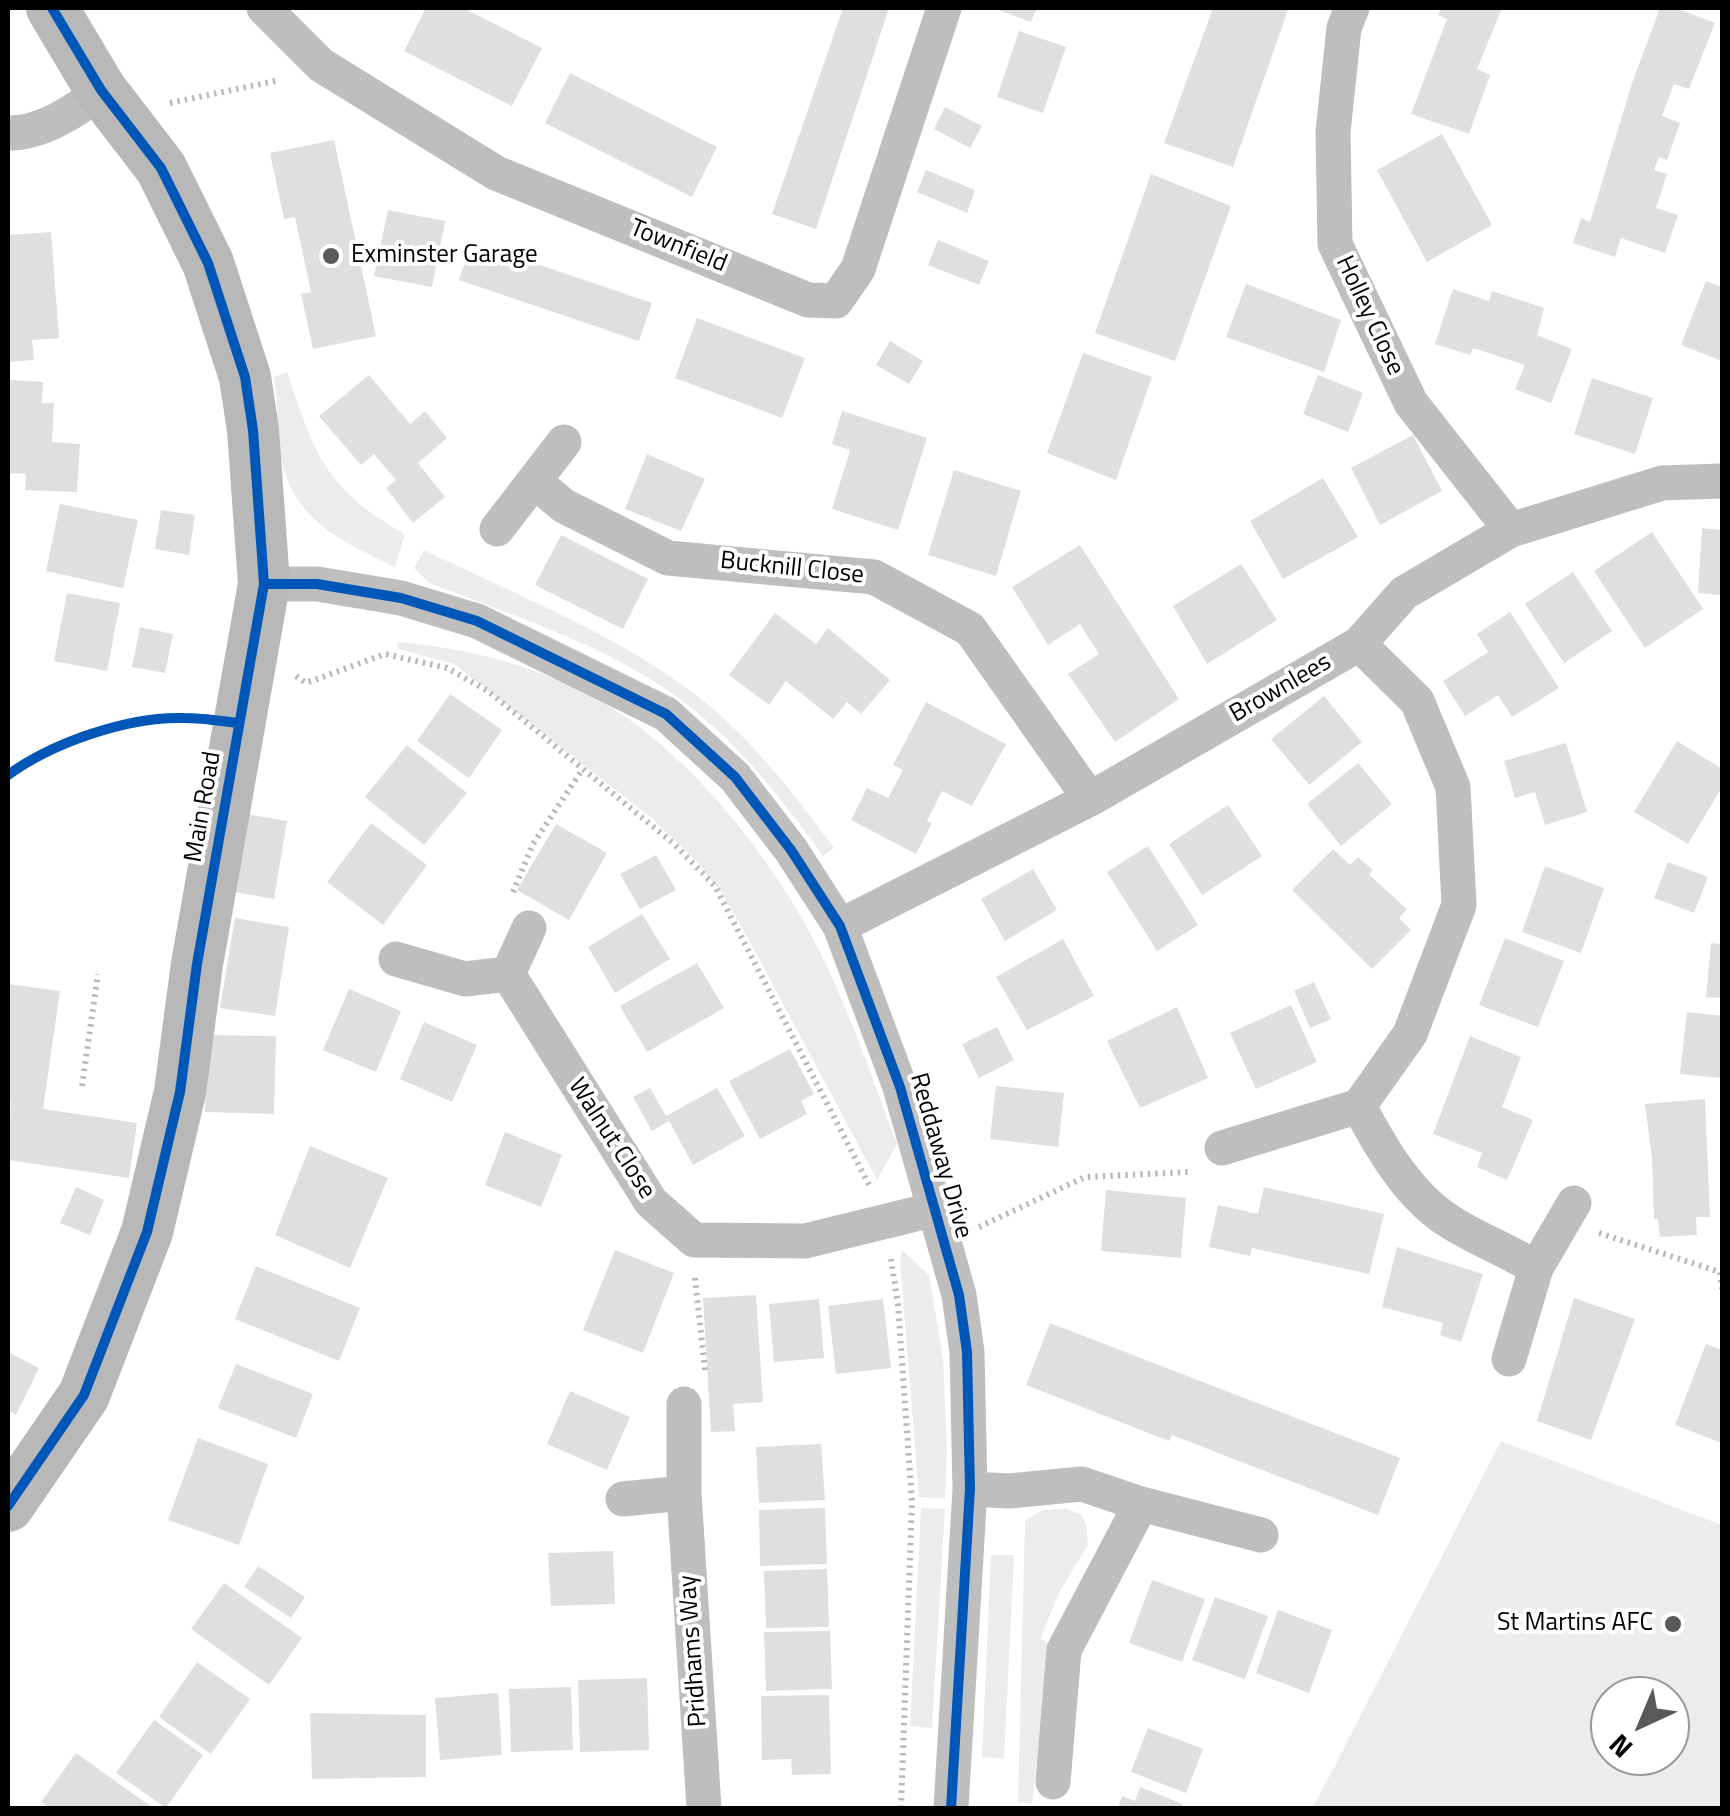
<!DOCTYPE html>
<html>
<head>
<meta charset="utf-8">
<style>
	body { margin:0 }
	#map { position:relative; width:1730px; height:1816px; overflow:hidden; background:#fff; font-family:"Titillium Web",sans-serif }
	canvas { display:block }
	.frame { position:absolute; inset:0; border:10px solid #000; pointer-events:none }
	.north { position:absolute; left:1590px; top:1676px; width:100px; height:100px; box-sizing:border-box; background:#fff; border:2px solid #999; border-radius:50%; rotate:224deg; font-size:28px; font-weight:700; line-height:40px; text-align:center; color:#000 }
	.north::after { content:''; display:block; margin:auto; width:35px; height:45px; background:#595959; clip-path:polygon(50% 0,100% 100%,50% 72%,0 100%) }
</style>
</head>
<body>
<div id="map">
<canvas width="1730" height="1816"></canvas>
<div class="frame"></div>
<div class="north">N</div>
</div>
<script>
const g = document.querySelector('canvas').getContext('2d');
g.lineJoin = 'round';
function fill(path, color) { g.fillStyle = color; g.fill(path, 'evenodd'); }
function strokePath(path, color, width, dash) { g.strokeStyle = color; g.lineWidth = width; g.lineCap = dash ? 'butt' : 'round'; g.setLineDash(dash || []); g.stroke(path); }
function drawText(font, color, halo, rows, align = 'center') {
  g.font = font + ' "Titillium Web",sans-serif'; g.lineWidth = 8; g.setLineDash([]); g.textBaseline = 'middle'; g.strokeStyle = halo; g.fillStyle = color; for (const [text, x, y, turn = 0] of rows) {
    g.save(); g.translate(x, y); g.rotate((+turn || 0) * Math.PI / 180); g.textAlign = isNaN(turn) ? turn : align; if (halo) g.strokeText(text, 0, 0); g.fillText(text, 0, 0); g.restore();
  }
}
const green = new Path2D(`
	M287,372C315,455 325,489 405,534L395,567C339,541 286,515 279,446C277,423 278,400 274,377Z
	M424,550C512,593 610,631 689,690C748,733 791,790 834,848L823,856C781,797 733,736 673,694C601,643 511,615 429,583L414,568Z
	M397,642C463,648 527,663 586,693C682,742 775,859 821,954C851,1015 873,1081 897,1144L877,1180L751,944L722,893L698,863L649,816L454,664L398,649Z
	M902,1250L929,1275L943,1358L947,1445L945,1498L919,1497L900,1261Z
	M1501,1441L1722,1525V1808H1313ZM1670,1696V1756H1610V1696Z
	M921,1508L945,1509L932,1728L910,1726Z
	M1067,1509L1081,1514L1086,1524L1088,1545L1060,1591L1040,1639L1050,1644L1032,1804L1018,1802L1025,1521L1042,1510Z
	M991,1555H1014L1004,1759L982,1757Z`);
const building = new Path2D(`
	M426,8H463L542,48L512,106L404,51Z
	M843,8H889L816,229L772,214Z
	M993,8H1037L1031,22Z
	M1213,8H1280L1288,10L1233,167L1164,143Z
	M1441,8H1502L1477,69L1490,75L1469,134L1411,114L1447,19L1438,15Z
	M1660,8H1676L1715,23L1689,89L1674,84L1662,116L1680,123L1667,160L1659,157L1654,170L1667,174L1656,208L1678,215L1665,253L1621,238L1615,257L1573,243L1581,218L1590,222L1632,83Z
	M1019,31L1066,47L1043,113L997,97Z
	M570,73L717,147L692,197L545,123Z
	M945,107L982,126L970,148L934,129Z
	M1442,134L1492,225L1427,262L1377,170Z
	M334,140L376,336L313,349L301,294L311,292L295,217L284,219L270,153Z
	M926,170L975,190L967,213L917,192Z
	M1151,174L1231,206L1175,361L1095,333Z
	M388,210L445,221L432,287L374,276Z
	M51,232L59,338L32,340L34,360L8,362V235Z
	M938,240L989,261L979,285L928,265Z
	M472,242L652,303L639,341L459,280Z
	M1706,281L1722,287V361L1681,345Z
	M1246,284L1341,320L1324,372L1226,337Z
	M1453,289L1489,301L1492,291L1544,308L1537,335L1572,349L1551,403L1515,389L1525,365L1473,348L1470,355L1435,344Z
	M697,318L805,358L782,418L675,378Z
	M890,341L923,361L909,384L876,365Z
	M1083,353L1152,377L1116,480L1047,453Z
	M369,375L410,424L425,411L447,438L418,463L445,497L413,523L386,488L396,480L374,454L361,465L319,416Z
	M1318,375L1363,393L1348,432L1303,414Z
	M1592,378L1653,398L1635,454L1574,434Z
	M10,380L43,382L42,403H54L52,442L80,444L77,492L25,490L26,474L8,473Z
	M842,411L927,438L898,530L832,509L850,450L832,444Z
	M1413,435L1442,491L1380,525L1351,468Z
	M647,454L705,479L681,531L625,509Z
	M954,470L1021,491L996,576L928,555Z
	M1323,478L1358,537L1283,579L1250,521Z
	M60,504L138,520L123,588L46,571Z
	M161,510L195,515L189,555L155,549Z
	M1702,528L1722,530V595L1698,593Z
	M1652,532L1703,609L1645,648L1594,571Z
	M561,535L648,579L623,629L535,585Z
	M1080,545L1179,699L1115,742L1068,674L1099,654L1080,624L1048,645L1012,587Z
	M1241,564L1277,620L1207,664L1173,606Z
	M1573,572L1612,631L1564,663L1525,604Z
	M67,593L120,603L107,671L54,661Z
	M1510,612L1559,688L1512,717L1498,695L1465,716L1443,681L1488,652L1477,634Z
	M775,613L816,644L828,628L890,680L861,714L847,702L833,719L786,681L769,705L729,675Z
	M140,627L173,634L165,673L132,667Z
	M450,694L502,730L469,778L417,741Z
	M1324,696L1362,742L1309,785L1271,739Z
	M926,702L1006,744L972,806L942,791L927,821L932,823L916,854L851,820L867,788L888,798L903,770L893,765Z
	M1677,741L1722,769V787L1688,844L1634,812Z
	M1566,743L1587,812L1545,825L1535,792L1515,798L1504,761Z
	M407,745L467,793L424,845L365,797Z
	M1358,763L1392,804L1341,846L1307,804Z
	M1228,805L1262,856L1202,895L1169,844Z
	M246,814L287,821L274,899L234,892Z
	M371,823L427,865L383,925L327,882Z
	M556,824L607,853L569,920L517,890Z
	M1148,846L1198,925L1157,951L1107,872Z
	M1333,849L1350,865L1358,857L1373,870L1369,874L1376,881L1407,909L1399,918L1411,930L1372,969L1292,890Z
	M656,855L676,890L640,909L620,874Z
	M1668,862L1708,877L1694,913L1654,898Z
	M1545,866L1604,888L1581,953L1522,932Z
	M1033,869L1057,910L1005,941L981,899Z
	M642,914L670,959L615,993L588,947Z
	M235,918L289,927L275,1016L220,1008Z
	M1505,938L1564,961L1538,1027L1479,1005Z
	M1063,939L1094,996L1027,1030L996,977Z
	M1711,943L1722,944V998L1706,997Z
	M697,963L724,1008L647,1052L620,1006Z
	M1314,982L1331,1019L1310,1028L1294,991Z
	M8,984L60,991L43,1109L137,1123L129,1178L8,1160L11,1102L8,1101Z
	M349,989L401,1011L376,1072L323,1050Z
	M1291,1005L1317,1062L1256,1089L1230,1033Z
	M1177,1007L1208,1078L1140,1108L1107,1041Z
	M1687,1012L1722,1016V1078L1680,1074Z
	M424,1022L477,1045L452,1102L400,1079Z
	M997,1027L1014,1060L979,1078L962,1044Z
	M207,1035L276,1036L274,1114L205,1112Z
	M1470,1036L1521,1057L1502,1107L1533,1120L1507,1180L1477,1167L1482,1153L1433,1134Z
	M790,1049L814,1094L801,1101L807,1114L760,1139L729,1081Z
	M996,1086L1064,1093L1058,1147L990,1139Z
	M650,1088L666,1116L717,1088L745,1136L693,1165L669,1121L652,1131L633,1097Z
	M1705,1099L1710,1217H1696L1697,1235L1660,1237L1658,1219H1654L1652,1158L1645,1104Z
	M505,1132L562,1155L541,1207L485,1185Z
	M310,1146L388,1178L350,1268L275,1235Z
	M76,1187L104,1200L90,1235L60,1223Z
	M1264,1187L1384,1214L1369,1274L1252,1248L1250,1256L1209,1247L1218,1205L1258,1214Z
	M1106,1190L1186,1198L1181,1258L1101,1251Z
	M1397,1247L1483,1274L1461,1342L1440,1335L1443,1323L1382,1307Z
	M615,1250L674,1273L643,1353L583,1330Z
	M256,1266L360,1308L339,1361L235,1319Z
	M756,1295L763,1402L733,1404L735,1431L711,1432L703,1298Z
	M1574,1298L1635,1319L1591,1440L1537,1421Z
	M819,1299L824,1358L774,1362L769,1304Z
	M883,1299L891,1368L836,1374L828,1306Z
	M1050,1323L1400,1458L1378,1515L1172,1435L1169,1441L1026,1385Z
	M1706,1344L1722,1350V1443L1675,1425Z
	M8,1352L39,1368L16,1415L8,1410Z
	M236,1364L313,1394L296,1438L218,1408Z
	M570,1391L630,1417L607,1470L547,1444Z
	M198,1438L268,1464L239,1545L168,1520Z
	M821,1444L825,1500L759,1503L756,1447Z
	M825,1508L827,1564L760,1566L759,1510Z
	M613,1551L615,1604L551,1606L548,1553Z
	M258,1566L305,1597L291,1618L244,1587Z
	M827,1569L829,1627L766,1628L764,1571Z
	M1152,1580L1205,1599L1182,1662L1129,1643Z
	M224,1583L302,1638L269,1685L191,1629Z
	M1215,1597L1268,1616L1245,1679L1192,1660Z
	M1278,1610L1332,1630L1309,1693L1256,1673Z
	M830,1631L832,1689L766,1691L764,1632Z
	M197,1662L250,1699L211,1754L159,1717Z
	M647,1678L649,1750L580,1752L578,1680Z
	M571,1687L573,1750L511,1752L509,1689Z
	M498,1693L502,1755L440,1760L435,1698Z
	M829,1695L831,1774L792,1775L791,1759L762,1760L761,1696Z
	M310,1713L426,1715V1777L312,1779Z
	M154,1720L203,1755L166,1808L116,1773Z
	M1148,1728L1203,1749L1186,1793L1131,1772Z
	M76,1753L153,1808H50L41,1802Z
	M1140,1787L1183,1804L1182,1808H1118L1122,1796L1135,1801Z`);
const path = new Path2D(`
	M170,103L280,80
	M296,676L306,683L385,654L447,668L488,691L673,843L715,886L869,1185
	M513,892L533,844L582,770
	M82,1086L98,974
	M979,1227L1085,1177L1190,1172
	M1599,1233L1720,1272L1722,1289
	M891,1259L898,1305L912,1502L901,1808
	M695,1278L705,1370`);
const street = new Path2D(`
	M264,8L321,65L496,173L808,300L836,301L858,269L944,8
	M1352,8L1344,28L1333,132L1335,244L1411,403L1511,530
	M8,133C40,134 77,111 101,90
	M534,481L564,442
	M497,529L534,481L564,506L668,558L874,577L970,629L1090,799
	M264,584H317L401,598L477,621L666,714L735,777L791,850L840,926L900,1087L959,1295L967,1352L970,1489L951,1808
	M840,926L1090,799L1359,644L1404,593L1511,530L1662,483L1722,481
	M529,928L508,974L651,1202L694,1240L805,1241L932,1210
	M396,959L465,979L508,974
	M1359,1106C1381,1148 1410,1198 1452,1223C1479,1240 1509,1251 1536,1268L1574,1203
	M1222,1148L1359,1106L1410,1034L1459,905L1453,787L1417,701L1359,644
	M1509,1359L1536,1268
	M684,1404V1493L704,1808
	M970,1489L1009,1491L1082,1484L1141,1504L1261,1535
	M623,1499L684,1493
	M1053,1782L1064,1650L1141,1504`);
const secondary = new Path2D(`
	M8,1506L84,1395L147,1232L180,1092L197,964L264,584L253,430L245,377L208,263L161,168L101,90L52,8`);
const cycleway = new Path2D(`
	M264,584H317L401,598L477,621L666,714L735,777L791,850L840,926L900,1087L959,1295L967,1352L970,1489L951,1808
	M8,775C52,743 128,716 184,718C202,718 221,721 239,723
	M8,1506L84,1395L147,1232L180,1092L197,964L264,584L253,430L245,377L208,263L161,168L101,90L52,8`);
const markers = [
	[331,256,10,"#595959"],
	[1673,1624,10,"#595959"]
];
const streetNames = [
	["Townfield",678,247,22],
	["Holley Close",1369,316,65],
	["Bucknill Close",792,569,6],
	["Brownlees",1281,689,-30],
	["Main Road",204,807,-80],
	["Walnut Close",611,1139,57],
	["Reddaway Drive",940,1156,74],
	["Pridhams Way",694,1651,-94]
];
const poiNames = [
	["Exminster Garage",351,256],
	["St Martins AFC",1653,1624,"right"]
];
fill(green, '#ececec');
fill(building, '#dfdfdf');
strokePath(path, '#b9b9b9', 6, [2.5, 5]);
strokePath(street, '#bebebe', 35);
strokePath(secondary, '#b8b8b8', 52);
strokePath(cycleway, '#0057b8', 10);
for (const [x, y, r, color] of markers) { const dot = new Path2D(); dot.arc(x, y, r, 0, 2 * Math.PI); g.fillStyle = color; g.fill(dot); strokePath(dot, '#fff', 4); }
drawText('25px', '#000', '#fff', streetNames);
drawText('25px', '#000', '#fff', poiNames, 'left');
</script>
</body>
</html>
